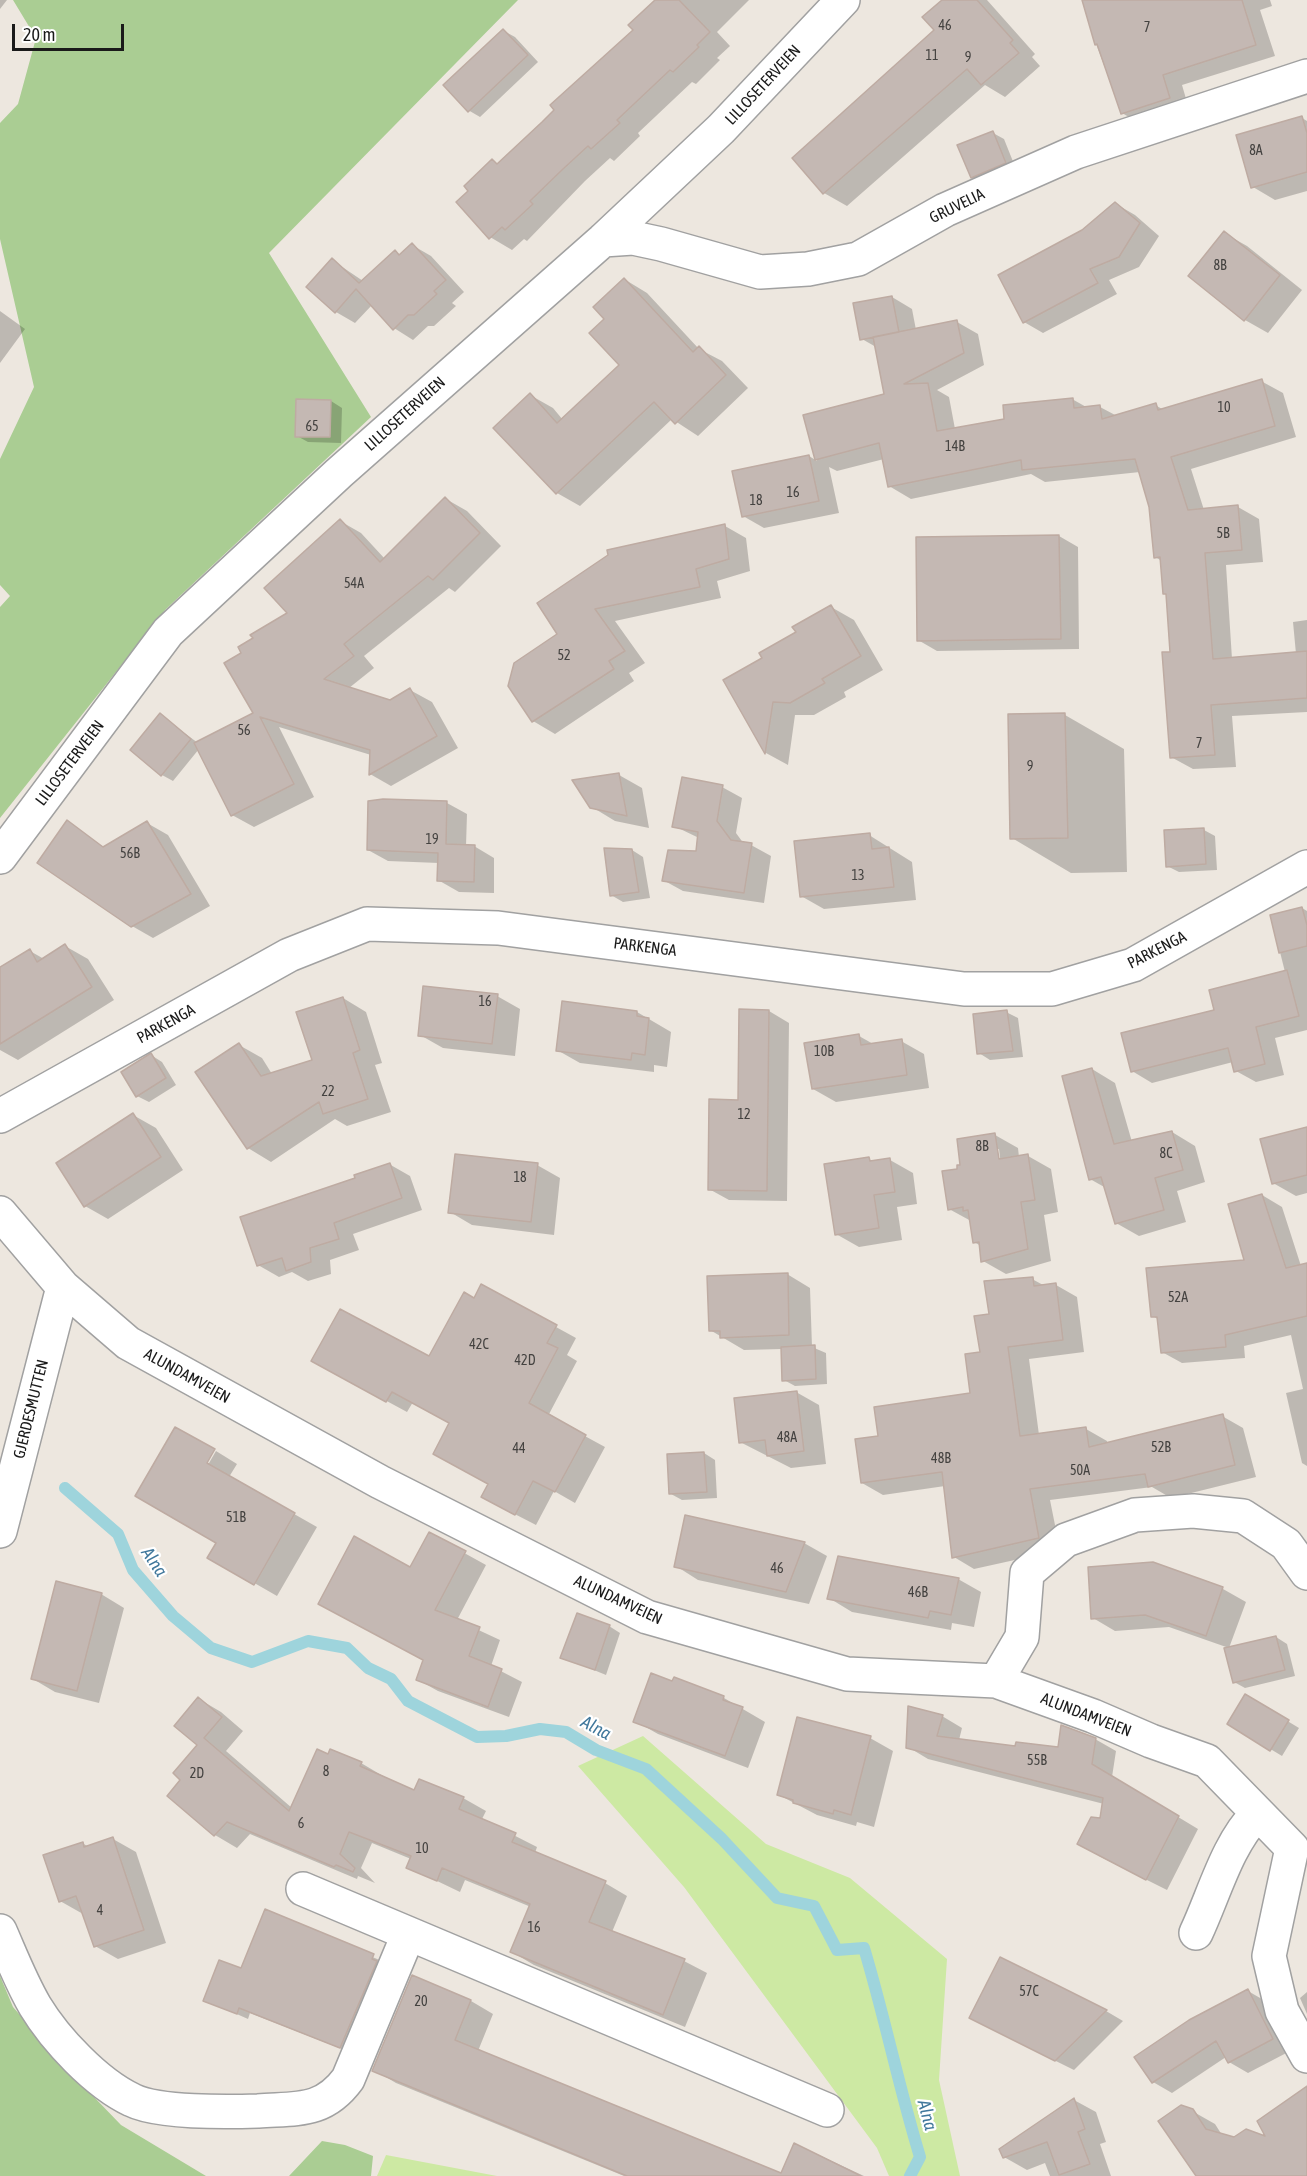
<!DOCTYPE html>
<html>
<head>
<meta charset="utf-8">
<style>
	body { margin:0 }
	#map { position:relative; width:1307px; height:2176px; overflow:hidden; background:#ede7df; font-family:"Asap Condensed",sans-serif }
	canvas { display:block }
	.scale { position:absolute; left:12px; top:24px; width:112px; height:27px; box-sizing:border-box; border:3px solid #1a1a1a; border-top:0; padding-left:8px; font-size:18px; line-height:21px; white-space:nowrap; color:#1a1a1a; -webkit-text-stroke:4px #fff; paint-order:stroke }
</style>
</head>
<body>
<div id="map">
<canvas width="1307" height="2176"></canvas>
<div class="scale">20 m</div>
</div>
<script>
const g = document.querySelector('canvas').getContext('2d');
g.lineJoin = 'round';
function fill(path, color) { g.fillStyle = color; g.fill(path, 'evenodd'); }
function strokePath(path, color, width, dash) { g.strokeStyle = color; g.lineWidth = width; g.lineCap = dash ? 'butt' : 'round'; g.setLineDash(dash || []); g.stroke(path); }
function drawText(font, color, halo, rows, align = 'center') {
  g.font = font + ' "Asap Condensed",sans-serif'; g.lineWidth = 4.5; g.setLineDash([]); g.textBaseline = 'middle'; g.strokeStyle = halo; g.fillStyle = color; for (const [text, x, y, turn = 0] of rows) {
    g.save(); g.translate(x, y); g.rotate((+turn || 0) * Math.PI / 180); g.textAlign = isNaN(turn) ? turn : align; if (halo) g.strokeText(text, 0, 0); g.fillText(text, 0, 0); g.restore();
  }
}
const grass = new Path2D(`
	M643,1736L766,1844L850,1878L947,1959L939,2080L960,2176H889L877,2148L684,1887L578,1766Z
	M386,2155L497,2176H377Z`);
const forest = new Path2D(`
	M13,0H518L269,253L371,417L166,609L0,818V607L10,596L0,585V459L34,387L0,239V123L18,104L36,38Z
	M0,1976L13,2007L66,2068L121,2125L206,2176H0Z
	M322,2141L345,2145L373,2156L371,2176H289Z`);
const shadow = new Path2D(`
	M0,0H7L0,9Z
	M666,0H749L717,32L730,46L717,58L720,60L696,84L692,82L638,133L640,136L614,161L610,158L585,181L527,241L524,239L512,250L490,237L498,165Z
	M944,0H987L1035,54L1032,57L1040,66L1005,97L985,85L847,206L824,193L936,30Z
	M1083,0H1270L1272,6L1260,10L1275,56L1182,85L1189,109L1141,124L1122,113L1096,44Z
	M504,31L515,37L538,62L480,117L468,110Z
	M1302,118L1307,121V191L1275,200L1253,187Z
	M993,133L1004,139L1016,169L983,184L972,177Z
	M1116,204L1135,215L1159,236L1139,267L1109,280L1117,294L1043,333L1024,322L1083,231Z
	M1224,233L1247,246L1302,290L1268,333L1245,320L1190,276Z
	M412,245L431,256L464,292L452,303L456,306L434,326H428L413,340L394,328L372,305L355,323L336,312L332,260L363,281L395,252L401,255Z
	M624,279L647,293L699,349L722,361L748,388L698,436L672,419L580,506L557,493L530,395L553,408L563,420L621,365L606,319Z
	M892,297L912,309L916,330L957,322L978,334L984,365L937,390L949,397L955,429L1005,420L1072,399L1088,408L1100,407L1117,416L1155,405L1164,410L1261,381L1283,393L1296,437L1191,469L1204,510L1238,507L1259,519L1263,562L1226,565L1232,659L1296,654L1293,622L1307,620V712L1232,716L1236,767L1193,769L1171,757L1172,653L1167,594L1162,561L1155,557L1151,507L1140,472L1045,482L1031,474L911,499L889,486L884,459L837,471L829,467L839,513L764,528L743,516L809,456L817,461L805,416L886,395L876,347L862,339Z
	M0,311L25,329L0,363Z
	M331,401L342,408L341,443L308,442L297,436Z
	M446,499L467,511L501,546L455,592L449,588L364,656L374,668L349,688L391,701L410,690L432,702L458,748L391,786L370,774L371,755L279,727L314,797L254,827L232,815L199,749L173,781L162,775L160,715L198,743L256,714L243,654L290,613L340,521L361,533L385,559Z
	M725,526L746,538L750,571L717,581L721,598L615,621L645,663L629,673L634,681L555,734L533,721L509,685L560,634L539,603Z
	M1059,536L1078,547L1079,649L937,651L918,640Z
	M831,607L854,620L883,670L844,692L846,697L814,715H795L788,765L766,753L725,681L764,659Z
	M1065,715L1124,749L1127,872L1071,873L1012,838Z
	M619,775L642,788L649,828L615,821L592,807Z
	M722,787L742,798L736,833L744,844L751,845L771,856L764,903L683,891L663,880L697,852L699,838L674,826Z
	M447,803L467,814L466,846H474L494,858V893L459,892L438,880L439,863L388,861L368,850Z
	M67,822L105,848L147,823L168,835L210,906L153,938L132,926Z
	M1204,830L1215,836L1217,870L1179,872L1167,866Z
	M869,835L912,862L916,900L824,909L801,896Z
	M632,850L643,857L650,898L623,902L611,895Z
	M1302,908L1307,911V1030L1275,1038L1284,1075L1256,1082L1236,1071L1233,1062L1152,1083L1132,1071L1216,1011L1285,972L1271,916Z
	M65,946L88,959L114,1000L18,1060L0,1050V986L30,951L44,959Z
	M497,996L520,1009L515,1056L443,1048L420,1035Z
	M343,998L366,1012L382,1063L375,1065L391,1112L347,1126L335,1119L271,1162L248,1148L239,1045L262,1058L272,1074L314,1060Z
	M769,1011L789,1023L787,1201L729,1200L709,1189Z
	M637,1012L671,1032L667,1067L654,1065V1072L580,1063L557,1050Z
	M1006,1012L1018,1018L1023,1057L990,1060L979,1053Z
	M859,1036L875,1045L901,1041L924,1054L929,1088L836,1102L813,1089Z
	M151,1055L162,1062L176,1085L149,1102L137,1096Z
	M1092,1069L1115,1083L1132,1142L1172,1132L1195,1146L1205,1182L1177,1191L1186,1222L1139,1236L1116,1223L1106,1188L1090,1179Z
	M133,1115L156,1128L183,1170L108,1219L85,1206Z
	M1307,1129V1193L1296,1196L1273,1183Z
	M995,1135L1018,1148L1019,1157L1028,1156L1051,1169L1058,1212L1044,1215L1051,1261L1006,1274L983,1261L981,1246L974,1242L971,1221L949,1209ZM996,1149H999L1001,1166H998Z
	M868,1159L874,1162L890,1160L913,1173L917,1204L897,1207L902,1240L859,1247L836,1234Z
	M389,1164L410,1176L422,1210L353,1234L359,1250L330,1260L331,1274L308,1281L292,1272L279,1277L258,1265Z
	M537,1165L560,1178L554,1235L472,1225L450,1212Z
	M1262,1195L1282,1207L1301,1266L1307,1265V1466L1302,1463L1286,1393L1303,1389L1291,1335L1244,1346L1245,1358L1182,1363L1162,1352L1159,1320L1153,1316L1246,1261Z
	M787,1274L810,1288L812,1347L826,1353L827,1384L795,1386L784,1380L782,1349L744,1350L710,1330Z
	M1032,1279L1045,1286L1056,1285L1077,1297L1084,1352L1029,1359L1039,1435L1086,1429L1107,1441V1444L1222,1416L1243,1428L1256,1477L1171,1498L1152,1487L1050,1500L1060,1550L974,1569L954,1557L945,1486L883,1495L862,1483L879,1437L972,1395L990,1316Z
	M475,1300L556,1327L576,1338L567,1355L577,1361L548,1416L605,1447L575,1503L554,1491L536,1525L503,1508L451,1423L413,1402L407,1412L333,1372L430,1358Z
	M796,1392L819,1405L826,1464L791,1468L740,1442Z
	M216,1451L237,1464L229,1477L317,1527L277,1596L209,1557L218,1542L202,1468L205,1470Z
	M704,1453L715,1460L717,1498L682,1500L671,1494Z
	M430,1534L486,1565L457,1620L500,1640L491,1666L522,1682L509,1717L438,1691L418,1680L425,1660L411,1569Z
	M804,1543L827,1556L809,1604L698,1580L676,1566Z
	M1152,1564L1223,1589L1246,1602L1229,1648L1169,1627L1115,1631L1093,1618Z
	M958,1579L981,1592L974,1627L952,1623L951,1630L852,1612L829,1598Z
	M101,1594L124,1608L99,1703L55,1692L33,1679Z
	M609,1626L620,1633L606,1675L562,1657Z
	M1276,1637L1287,1644L1295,1676L1245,1688L1234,1682Z
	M1246,1696L1299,1728L1282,1756L1229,1724Z
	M724,1698L765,1722L748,1768L658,1734L635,1721Z
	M199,1699L221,1712L243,1731L226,1751L292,1808L329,1756L361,1763L383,1776L382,1778L415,1792L463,1798L486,1811L482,1819L537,1847L535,1853L605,1883L627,1896L612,1932L684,1961L707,1973L685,2027L534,1965L512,1952L531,1907L465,1880L460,1892L408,1867L411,1859L372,1843L361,1868L375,1883L358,1876L357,1879L250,1834L237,1848L215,1835L169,1796L183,1780L199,1745Z
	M942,1716L962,1728L959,1740L1016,1747L1059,1748L1095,1739L1116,1751L1112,1777L1198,1829L1167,1890L1099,1856L1104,1804L928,1759L908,1747Z
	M870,1738L893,1751L874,1827L857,1822L856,1826L817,1815L779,1795Z
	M113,1839L136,1852L166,1943L118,1959L95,1946L83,1914L60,1901L82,1843L89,1847Z
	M266,1911L384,1962L352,2053L250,2013L248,2019L205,2000L241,1970Z
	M1000,1959L1106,2011L1123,2021L1074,2070L989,2028L971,2018Z
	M412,1977L471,2001L493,2014L478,2051L782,2175L795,2144L864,2176H624L396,2083L374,2070Z
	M1248,1991L1267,2002L1294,2049L1248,2073L1229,2062L1226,2057L1172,2093L1153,2082Z
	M1307,1992V2014L1300,1998Z
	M1307,2090V2176H1198L1192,2111L1215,2124L1222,2135L1235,2138L1269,2139Z
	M1074,2100L1096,2112L1106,2142L1100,2144L1111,2176H1050L1045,2163L1027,2170L1004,2157Z`);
const stream = new Path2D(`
	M65,1488L118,1534L133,1570L173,1616L211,1648L252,1662L308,1641L347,1648L368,1668L391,1679L408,1701L477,1737L506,1736L540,1729L566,1732L596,1750L646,1769L722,1839L777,1898L814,1906L837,1950L864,1948C885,2018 899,2088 920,2157L910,2176`);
const building = new Path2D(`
	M655,0H679L710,32L697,45L699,47L673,72L670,70L617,120L620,123L591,149L588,146L563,169L530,201L533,204L505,230L502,227L489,239L456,202L468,191L464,186L492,159L497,164L542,122L554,110L550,105L633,30L628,25Z
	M942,0H977L1013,40L1010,43L1019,53L981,85L967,69L823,194L792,158L934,30L922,17Z
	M1082,0H1242L1256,45L1163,75L1170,98L1121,114L1097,44L1095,45Z
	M503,29L528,55L468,112L443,85Z
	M1302,116L1307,133V172L1251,188L1236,135Z
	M993,131L1006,163L971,178L957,145Z
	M1115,202L1140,223L1119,257L1090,269L1098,283L1023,323L998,275L1082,230Z
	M1224,231L1280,275L1244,321L1188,276Z
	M412,243L446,280L434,291L437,294L414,315H408L393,330L356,289L335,313L306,287L332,258L359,283L395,250L399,255Z
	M624,278L693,352L699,346L726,375L675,424L654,402L556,494L493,428L530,393L557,423L619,365L589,333L604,319L593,307Z
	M892,296L899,332L860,340L853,303Z
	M957,320L964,353L904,384L928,383L937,431L1004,419L1003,405L1073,398L1074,408L1100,405L1102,419L1156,403L1158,410L1262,379L1275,426L1171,457L1188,510L1238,505L1242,550L1205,553L1213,659L1307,651V698L1211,705L1215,755L1170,758L1162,652H1170L1166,594H1163L1160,557L1154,558L1149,507L1135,459L1022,470L1021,460L888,487L879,443L815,460L803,415L884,394L873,337Z
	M296,399L331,400L330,437H295Z
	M809,455L819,501L742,517L732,471Z
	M445,497L480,533L433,580L428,576L344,644L354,656L324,679L390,700L410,688L437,736L369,775L370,750L260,717L294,784L231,816L194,743L253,713L224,663L241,653L238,647L253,638L250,635L287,613L264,588L340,519L380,562Z
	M725,524L729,559L696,569L700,587L595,609L625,651L609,661L614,669L532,722L508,686L514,663L557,634L537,603L608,555L607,550Z
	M1059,535L1061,639L917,641L916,537Z
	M831,605L861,656L822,679L825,683L790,703L773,702L765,754L723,680L762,658L759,653L796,632L792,627Z
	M160,713L191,739L161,776L130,750Z
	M1065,713L1068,838L1010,839L1008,714Z
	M619,773L627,816L590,808L572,780Z
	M682,777L723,785L717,821L731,840L752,843L744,893L662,881L668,850L696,851L698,832L672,827Z
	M383,799L447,801L446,844L475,845L474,882L437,881L438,853L367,850L368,801Z
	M67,820L103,847L147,821L191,894L131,927L37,863Z
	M1204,828L1206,864L1166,867L1164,830Z
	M870,833L872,849L889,847L894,887L800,897L794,841Z
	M604,848L632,849L639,892L610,896Z
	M1302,907L1307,925V946L1279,953L1270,915Z
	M65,944L92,987L0,1044V967L30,949L37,962Z
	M1287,970L1299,1016L1256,1027L1265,1064L1234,1072L1228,1048L1131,1072L1121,1033L1214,1010L1209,990Z
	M423,986L498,994L492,1044L418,1036Z
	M343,997L360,1050L353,1053L368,1099L323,1114L319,1102L247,1149L195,1072L239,1043L261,1076L312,1060L296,1012Z
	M562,1001L637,1011V1016L649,1018L645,1055L632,1053L631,1060L556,1051Z
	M739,1009L769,1010L767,1191L708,1190L709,1099L738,1100Z
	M1007,1010L1013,1051L977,1054L973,1014Z
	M859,1034L861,1045L902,1039L907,1075L812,1089L804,1043Z
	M151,1053L166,1078L136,1097L121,1072Z
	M1092,1068L1114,1144L1172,1131L1183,1170L1155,1178L1164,1210L1115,1224L1101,1177L1089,1180L1062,1076Z
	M133,1113L161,1157L84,1207L56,1163Z
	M1307,1127V1175L1272,1184L1260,1139Z
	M995,1133L999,1159L1028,1154L1035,1200L1021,1202L1028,1249L981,1262L979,1242L973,1243L968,1210L963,1211V1207L948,1210L942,1171L957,1169V1165H960L957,1139Z
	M455,1154L538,1163L531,1222L448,1213Z
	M869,1157L870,1161L890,1158L895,1192L874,1195L879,1228L835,1235L824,1164Z
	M390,1163L402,1198L334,1223L339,1239L310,1248L311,1262L286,1271L282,1258L257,1266L240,1217L355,1178L354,1175Z
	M1262,1194L1286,1268L1307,1263V1316L1225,1335L1226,1347L1161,1353L1157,1317H1151L1146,1268L1244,1260L1228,1204Z
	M788,1273L789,1335L720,1338V1331H709L707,1276Z
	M1033,1277L1034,1286L1056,1283L1063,1340L1008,1347L1020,1436L1086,1427L1089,1447L1223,1414L1235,1465L1148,1487L1145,1474L1030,1489L1039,1538L952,1558L942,1472L861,1483L855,1439L878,1436L874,1407L970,1393L965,1354L980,1352L974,1316L989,1314L984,1281Z
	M481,1284L557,1325L547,1343L558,1348L529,1403L586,1435L555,1492L533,1481L515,1515L481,1497L488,1484L433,1454L449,1423L392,1392L386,1402L311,1361L340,1309L429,1356L464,1292L474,1298Z
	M815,1345L816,1379L782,1381L781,1347Z
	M797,1391L804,1451L767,1456L765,1440L739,1443L734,1398Z
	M175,1427L215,1449L207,1463L295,1513L254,1585L207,1558L216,1543L135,1496Z
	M704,1452L707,1492L669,1494L667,1454Z
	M685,1515L805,1542L786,1592L674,1567Z
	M429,1532L466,1551L435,1610L480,1627L469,1656L502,1669L488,1707L416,1680L423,1660L318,1604L354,1536L410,1567Z
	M838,1556L959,1578L951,1615L930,1611L928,1618L827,1599Z
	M1153,1562L1223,1587L1206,1636L1145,1615L1091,1619L1088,1567Z
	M56,1581L102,1593L77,1691L31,1679Z
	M577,1613L610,1625L595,1670L560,1658Z
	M1276,1636L1285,1670L1233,1683L1224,1648Z
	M651,1673L672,1681L674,1677L724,1696L723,1700L743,1707L725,1756L633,1722Z
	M1245,1694L1289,1720L1270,1751L1227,1724Z
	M198,1697L222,1717L204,1738L289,1811L317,1749L328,1754L330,1749L362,1762L360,1766L414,1790L419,1779L464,1797L459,1809L516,1833L512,1842L606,1881L589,1922L685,1959L663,2015L510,1952L530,1904L442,1868L437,1881L406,1868L411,1856L349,1832L340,1854L355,1868L353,1872L336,1865L334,1867L227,1822L214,1836L167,1796L180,1780L173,1773L197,1745L174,1726Z
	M908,1706L943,1715L937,1736L1015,1746L1016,1742L1058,1747L1061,1725L1096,1738L1092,1764L1179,1816L1146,1880L1077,1844L1091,1817L1100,1818L1103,1798L906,1748Z
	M797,1717L871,1736L851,1815L834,1810L833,1814L793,1803V1800L777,1795Z
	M113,1837L144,1930L94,1947L76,1896L59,1902L43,1855L83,1842L84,1847Z
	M265,1909L374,1954L372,1959L377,1961L340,2048L239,2008L237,2014L203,2001L219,1960L241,1968Z
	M1000,1957L1057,1985L1107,2010L1055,2061L969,2018Z
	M412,1975L471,2000L455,2040L781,2173L794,2143L861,2176H627L372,2071Z
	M1248,1989L1273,2039L1228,2063L1216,2041L1152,2083L1134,2057L1189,2020Z
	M1307,2086V2176H1196L1158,2121L1181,2105L1193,2109L1206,2129L1234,2137L1246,2129L1265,2136L1257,2121Z
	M1074,2098L1085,2129L1078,2132L1090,2164L1059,2175L1047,2142L1003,2158L999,2149Z`);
const minor = new Path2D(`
	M603,240L633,238L661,244L760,272L808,269L858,259L945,210L1076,152L1307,76
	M0,857L168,632L339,473L603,240L721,129L843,0
	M0,1116L289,955L367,924L498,928L964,989H1052L1133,965L1307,867
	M0,1213L63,1287L128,1343L380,1482L647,1617L847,1674L996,1681L1093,1716L1151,1741L1207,1761L1292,1848L1269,1956L1282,2011L1307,2056
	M0,1531L63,1287
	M996,1681L1022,1637L1027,1573L1066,1540L1135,1515L1193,1511L1243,1516L1286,1544L1307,1573
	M303,1889L827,2110
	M0,1931C11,1956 21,1982 35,2006C55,2039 96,2083 132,2100C158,2113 228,2112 258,2111C297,2108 323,2113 348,2079L408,1935
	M1196,1933C1214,1895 1227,1844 1257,1814`);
const numberNames = [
	["46",945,26],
	["7",1147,28],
	["11",932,56],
	["9",968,58],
	["8A",1256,151],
	["8B",1220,266],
	["10",1224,408],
	["65",312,427],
	["14B",955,447],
	["16",793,493],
	["18",756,501],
	["5B",1223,534],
	["54A",354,584],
	["52",564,656],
	["56",244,731],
	["7",1199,744],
	["9",1030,767],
	["19",432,840],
	["56B",130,854],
	["13",858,876],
	["16",485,1002],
	["10B",824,1052],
	["22",328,1092],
	["12",744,1115],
	["8B",982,1147],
	["8C",1166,1154],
	["18",520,1178],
	["52A",1178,1298],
	["42C",479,1345],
	["42D",525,1361],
	["48A",787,1438],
	["52B",1161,1448],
	["44",519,1449],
	["48B",941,1459],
	["50A",1080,1471],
	["51B",236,1518],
	["46",777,1569],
	["46B",918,1593],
	["55B",1037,1761],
	["8",326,1772],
	["2D",197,1774],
	["6",301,1824],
	["10",422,1849],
	["4",100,1911],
	["16",534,1928],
	["57C",1029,1992],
	["20",421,2002]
];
const streetNames = [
	["LILLOSETERVEIEN",763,85,-47],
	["GRUVELIA",957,206,-26],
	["LILLOSETERVEIEN",405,414,-42],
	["LILLOSETERVEIEN",70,763,-53],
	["PARKENGA",645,947,7],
	["PARKENGA",1157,950,-27],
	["PARKENGA",166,1024,-29],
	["ALUNDAMVEIEN",187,1376,29],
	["GJERDESMUTTEN",31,1409,-76],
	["ALUNDAMVEIEN",618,1600,25],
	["ALUNDAMVEIEN",1086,1715,21]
];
const waterNames = [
	["Alna",154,1562,56],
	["Alna",596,1728,28],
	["Alna",927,2115,75]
];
fill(grass, '#cde9a3');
fill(forest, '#aacd93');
fill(shadow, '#0003');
strokePath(stream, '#9ed4dc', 12);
fill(building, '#c4b8b3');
strokePath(building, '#beaba2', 1.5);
strokePath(minor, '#a1a1a1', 36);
strokePath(minor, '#fff', 33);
drawText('14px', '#444240', null, numberNames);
drawText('16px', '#1a1a1a', '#fff', streetNames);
drawText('italic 18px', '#41789c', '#fff', waterNames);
</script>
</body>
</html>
